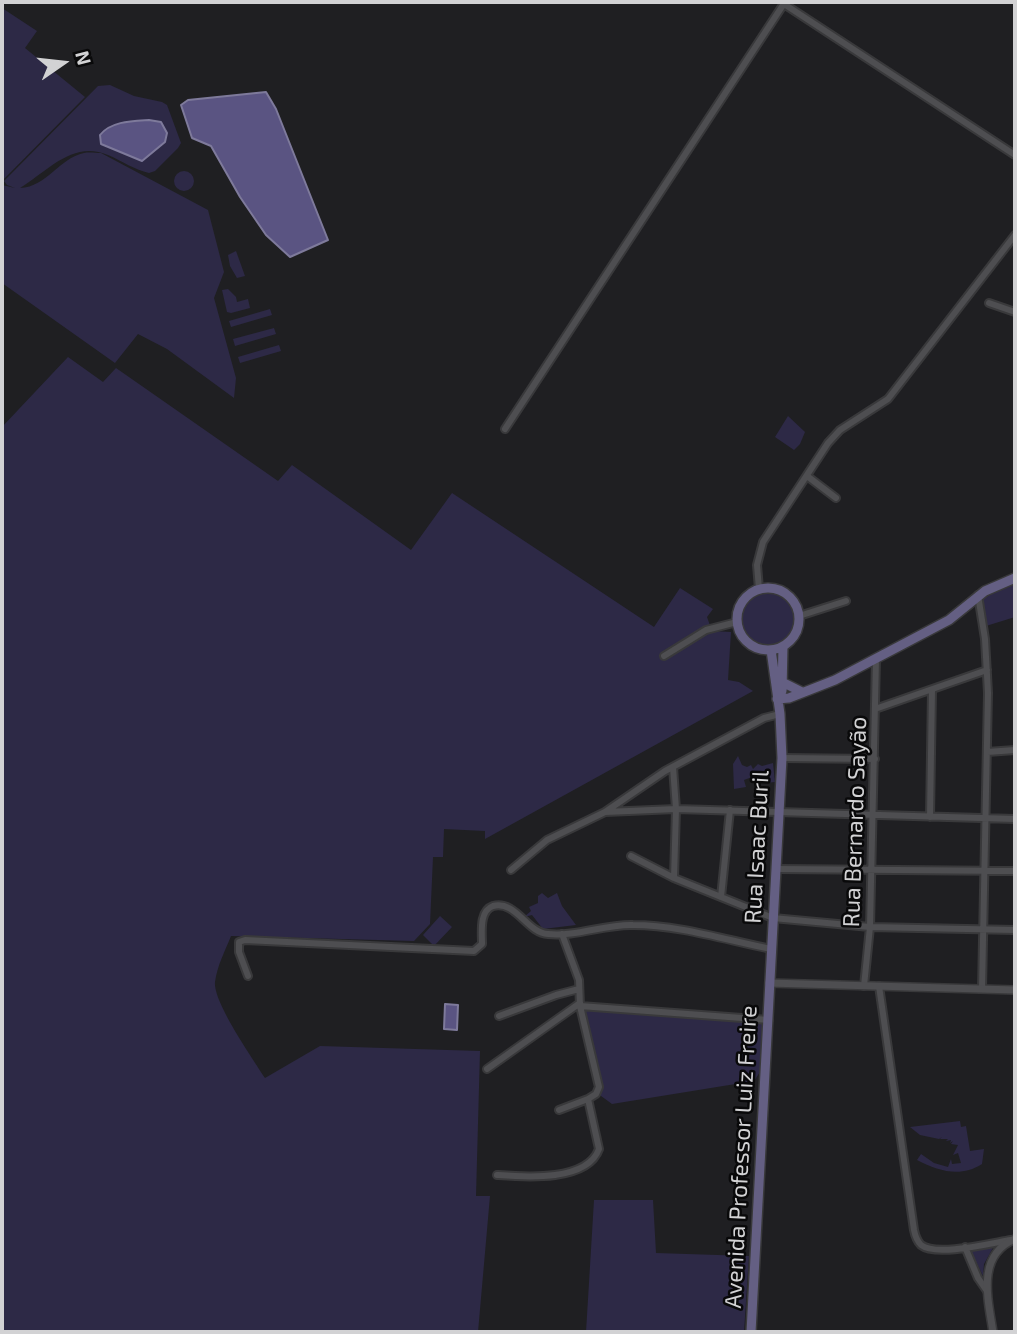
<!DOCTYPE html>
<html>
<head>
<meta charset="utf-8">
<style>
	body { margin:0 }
	#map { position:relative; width:1017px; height:1334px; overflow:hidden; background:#1f1f22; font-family:"Exo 2",sans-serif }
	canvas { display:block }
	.frame { position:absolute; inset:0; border:4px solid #d2d2d4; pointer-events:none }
	.north { position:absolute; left:28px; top:28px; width:70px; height:70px; -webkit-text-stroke:5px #09090a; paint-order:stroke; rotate:76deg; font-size:19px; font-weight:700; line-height:28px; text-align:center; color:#d2d2d4 }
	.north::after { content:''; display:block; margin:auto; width:24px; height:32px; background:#d2d2d4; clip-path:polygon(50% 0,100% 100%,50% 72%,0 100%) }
</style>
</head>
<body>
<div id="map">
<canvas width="1017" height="1334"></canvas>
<div class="frame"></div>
<div class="north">N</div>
</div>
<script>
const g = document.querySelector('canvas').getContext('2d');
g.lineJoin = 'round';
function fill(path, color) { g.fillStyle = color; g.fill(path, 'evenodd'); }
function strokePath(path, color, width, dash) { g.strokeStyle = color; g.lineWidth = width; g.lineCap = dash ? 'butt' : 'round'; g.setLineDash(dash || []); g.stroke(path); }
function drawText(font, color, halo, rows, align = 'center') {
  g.font = font + ' "Exo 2",sans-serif'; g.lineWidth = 5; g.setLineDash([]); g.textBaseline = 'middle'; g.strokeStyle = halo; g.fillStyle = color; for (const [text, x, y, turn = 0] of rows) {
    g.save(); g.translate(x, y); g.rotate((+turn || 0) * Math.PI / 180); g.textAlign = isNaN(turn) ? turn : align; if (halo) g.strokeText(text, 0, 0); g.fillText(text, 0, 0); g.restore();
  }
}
const green = new Path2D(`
	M2,8L37,31L25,48L85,97L2,181Z
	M110,85L134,96L162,102L167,105L181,143L178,148L155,171L149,173C135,170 122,161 108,155C73,140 49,170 20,188C47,187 59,158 84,153C89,152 96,153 101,153L208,210L224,272L214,298L236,378L234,398L167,349L138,334L115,363L2,283V185L15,188L7,185L4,181L98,86Z
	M174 181a10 10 0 1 1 20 0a10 10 0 1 1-20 0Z
	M236,251L245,276L237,278L230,266L228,255Z
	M228,289L236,297L237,302L248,299L250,308L231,313L227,312L222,290Z
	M270,309L272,315L231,327L229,321Z
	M274,328L276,334L235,346L233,339Z
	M279,345L281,351L240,363L238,357Z
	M68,357L103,382L116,368L278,481L292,465L411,550L452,493L654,627L680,588L713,609L707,617L712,631L731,632L728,680L739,682L753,691L485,839V831L444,829L443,857H433L430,924L414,941L231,936C225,951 217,966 215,982C213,1002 253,1059 265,1078L320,1046L480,1051L476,1196H490L478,1332H2V427Z
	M788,416L805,432L800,444L794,450L775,437Z
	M1015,581V617L986,626L982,595Z
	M741 619a27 27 0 1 1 54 0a27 27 0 1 1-54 0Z
	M738,756L742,765L747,767L751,765L753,769L758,764L762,766L773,763L775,782L764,783L761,780H756L755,776L744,780L746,787L734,789L733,764Z
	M542,893L548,898L557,893L562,906L576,925L543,929L532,915L524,917L531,911L529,907L538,903V896Z
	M440,916L452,927L434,946L423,935Z
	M587,1009L769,1020L766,1063L754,1081L612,1104L597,1093L580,1017Z
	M960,1121L961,1127L966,1126L970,1151L984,1149L982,1164C960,1178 939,1171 917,1160L921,1154L934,1163L948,1167L951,1159L952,1164L961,1163L958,1153L953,1155L958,1145L951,1144L953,1141L950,1143L951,1140L946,1141L948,1139H940L942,1137L939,1139L920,1135L910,1127Z
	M594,1200H653L656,1253L749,1256L744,1332H586Z
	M994,1246L984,1264L983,1276L970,1250Z`);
const water = new Path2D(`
	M266,92L276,109L328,240L290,257L266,235L240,197L211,146L192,138L181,105L188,100Z
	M149,120L161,122L167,133L165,142L142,161L101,144L100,135C111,121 133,121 149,120Z
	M445,1004L458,1005L457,1030L444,1029Z`);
const minor = new Path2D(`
	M784,4L1015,155
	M989,303L1015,312
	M505,429L785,2
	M807,476L836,498
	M759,589L757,565L763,542L828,443L840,430L888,399L1015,235
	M978,595L985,639L988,693L982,989
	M799,616L846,601
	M664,656L706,630L737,622
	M875,709L987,670
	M987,752L1015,750
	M782,758L875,759
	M673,767L676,809L674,878
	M605,812L676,809L1015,819
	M930,817L932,690
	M631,856L674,878L773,918L870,927L1015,930
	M777,869L1015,871
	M511,870L547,840L605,812L665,771L764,718L780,714
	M721,897L730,810
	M248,976L239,952V942L245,940L474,951L482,944C482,932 479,911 493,906C516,900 527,933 548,934C576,937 605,924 633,925C679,925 726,940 771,949
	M864,986L870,927L876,659
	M879,986L914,1230C915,1235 917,1241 921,1245C936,1257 992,1243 1011,1240
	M580,1006L769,1020
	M499,1016L556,995L579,989
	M487,1069L580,1003
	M559,1110L588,1099
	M497,1175C525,1177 587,1182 599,1149L588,1099L596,1094L599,1087L580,1006L579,980L562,934
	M965,1247L978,1278L987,1291`);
const tertiary = new Path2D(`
	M769,983L1015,990
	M993,1332C988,1299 976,1255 1015,1239`);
const secondary = new Path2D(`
	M737 619a31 31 0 1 1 62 0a31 31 0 1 1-62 0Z
	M782,682L802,692
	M782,691L783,646
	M777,699L789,698L835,680L949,620L985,591L1015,578
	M751,1332L782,758L780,714L771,650`);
const streetNames = [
	["Rua Bernardo Sayão",855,822,-88],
	["Rua Isaac Buril",757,847,-87],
	["Avenida Professor Luiz Freire",741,1157,-87]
];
fill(green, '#2d2946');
fill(water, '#5a5482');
strokePath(water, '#7e7a9b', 2);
strokePath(minor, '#39393b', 10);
strokePath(tertiary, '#39393b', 10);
strokePath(secondary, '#39393b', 12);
strokePath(minor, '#4e4e51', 6);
strokePath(tertiary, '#4e4e51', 7);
strokePath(secondary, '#645f83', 9);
drawText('23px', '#d2d2d4', '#09090a', streetNames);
</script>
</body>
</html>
